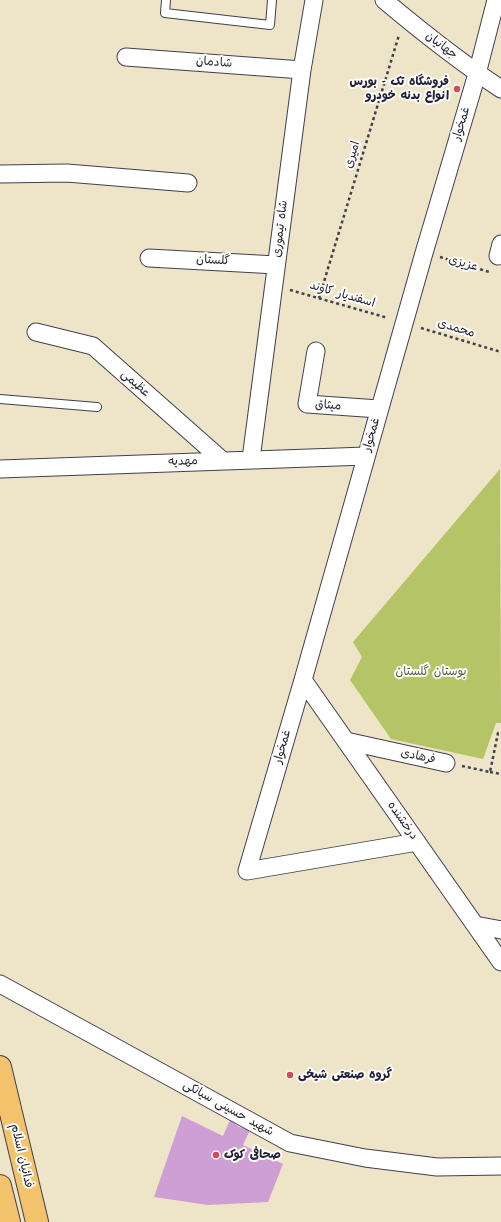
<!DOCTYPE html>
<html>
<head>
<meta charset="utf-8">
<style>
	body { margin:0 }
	canvas { display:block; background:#eee4c7 }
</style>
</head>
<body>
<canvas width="501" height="1222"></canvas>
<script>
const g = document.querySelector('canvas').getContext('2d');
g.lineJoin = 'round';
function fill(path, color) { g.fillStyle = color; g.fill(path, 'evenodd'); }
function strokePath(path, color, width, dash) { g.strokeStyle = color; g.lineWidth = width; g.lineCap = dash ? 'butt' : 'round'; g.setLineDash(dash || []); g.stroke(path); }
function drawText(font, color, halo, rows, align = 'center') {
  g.font = font + ' "Architects Daughter","Playpen Sans Arabic",sans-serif'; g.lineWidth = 4; g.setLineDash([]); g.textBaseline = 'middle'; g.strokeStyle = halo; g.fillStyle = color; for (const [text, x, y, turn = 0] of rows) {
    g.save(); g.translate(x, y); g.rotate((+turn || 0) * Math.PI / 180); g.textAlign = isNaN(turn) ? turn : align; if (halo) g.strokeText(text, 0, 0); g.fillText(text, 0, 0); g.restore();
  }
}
const green = new Path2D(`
	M500,469L501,723H496L483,759L391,739L350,680L362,657L353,642Z`);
const building = new Path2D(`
	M182,1116L223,1136L230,1120L239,1127L250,1130L243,1145L283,1164L268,1202L208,1205L154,1197Z`);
const path = new Path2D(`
	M440,257L489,272
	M290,290L388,318
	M319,298L399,35
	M421,328L501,352
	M462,766L490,772L498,733H501
	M490,772L501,774`);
const lane = new Path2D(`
	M166,0L165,13L270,25L272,0
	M0,399L97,407`);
const street = new Path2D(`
	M384,0C422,32 460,62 501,89
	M126,57L302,70
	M0,174L67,173L188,183
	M498,256L501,244
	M149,258L276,265
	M36,332L93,346L222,460
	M316,351L307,404L379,409
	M251,459L302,70L314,0
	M0,469L366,456
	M303,680L501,962
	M346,741L446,763
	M417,842L247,871L303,680L424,253L477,74L496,0
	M475,925L501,930
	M0,984L290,1143L365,1158L437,1167L501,1166`);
const primary = new Path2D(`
	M0,1067L37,1222
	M0,1186L9,1222`);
const markers = [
	[457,89,4,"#d1495b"],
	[290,1075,4,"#d1495b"],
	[216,1155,4,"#d1495b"]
];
const streetNames = [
	["جهانیان",441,46,37],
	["شادمان",214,63,4],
	["غمخوار",462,124,-73],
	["امیری",353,155,-73],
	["شاه تیموری",281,229,-83],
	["گلستان",213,261,3],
	["عزیزی",463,264,16],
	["اسفندیار کاوند",342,295,16],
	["محمدی",456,329,17],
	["عظیمی",135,384,42],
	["میثاق",328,406,4],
	["غمخوار",372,435,-74],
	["مهدیه",183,462,-2],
	["غمخوار",283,747,-74],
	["فرهادی",418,757,12],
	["درخشنده",402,821,55],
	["شهید حسینی سیانکی",228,1109,29],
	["فدائیان اسلام",21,1156,77]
];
const poiNames = [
	["فروشگاه تک - بورس",449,82,"right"],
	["انواع بدنه خودرو",449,96,"right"],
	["گروه صنعتی شیخی",298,1075],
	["صحافی کوک",224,1155]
];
const parkNames = [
	["بوستان گلستان",431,672]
];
fill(green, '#b4c467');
fill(building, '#ce9fd5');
strokePath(lane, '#413f50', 10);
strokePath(street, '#413f50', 19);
strokePath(primary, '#413f50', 24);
strokePath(path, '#413f50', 2.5, [3, 3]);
strokePath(lane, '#fff', 8);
strokePath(street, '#fff', 17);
strokePath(primary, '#f2c36a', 22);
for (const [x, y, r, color] of markers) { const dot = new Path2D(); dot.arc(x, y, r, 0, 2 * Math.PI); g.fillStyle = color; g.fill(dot); strokePath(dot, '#fdfcf7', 1.5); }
drawText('12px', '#22223b', '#fdfcf7', streetNames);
drawText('bold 12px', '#22223b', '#fdfcf7', poiNames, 'left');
drawText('12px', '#555b4a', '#fdfcf7', parkNames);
</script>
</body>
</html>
